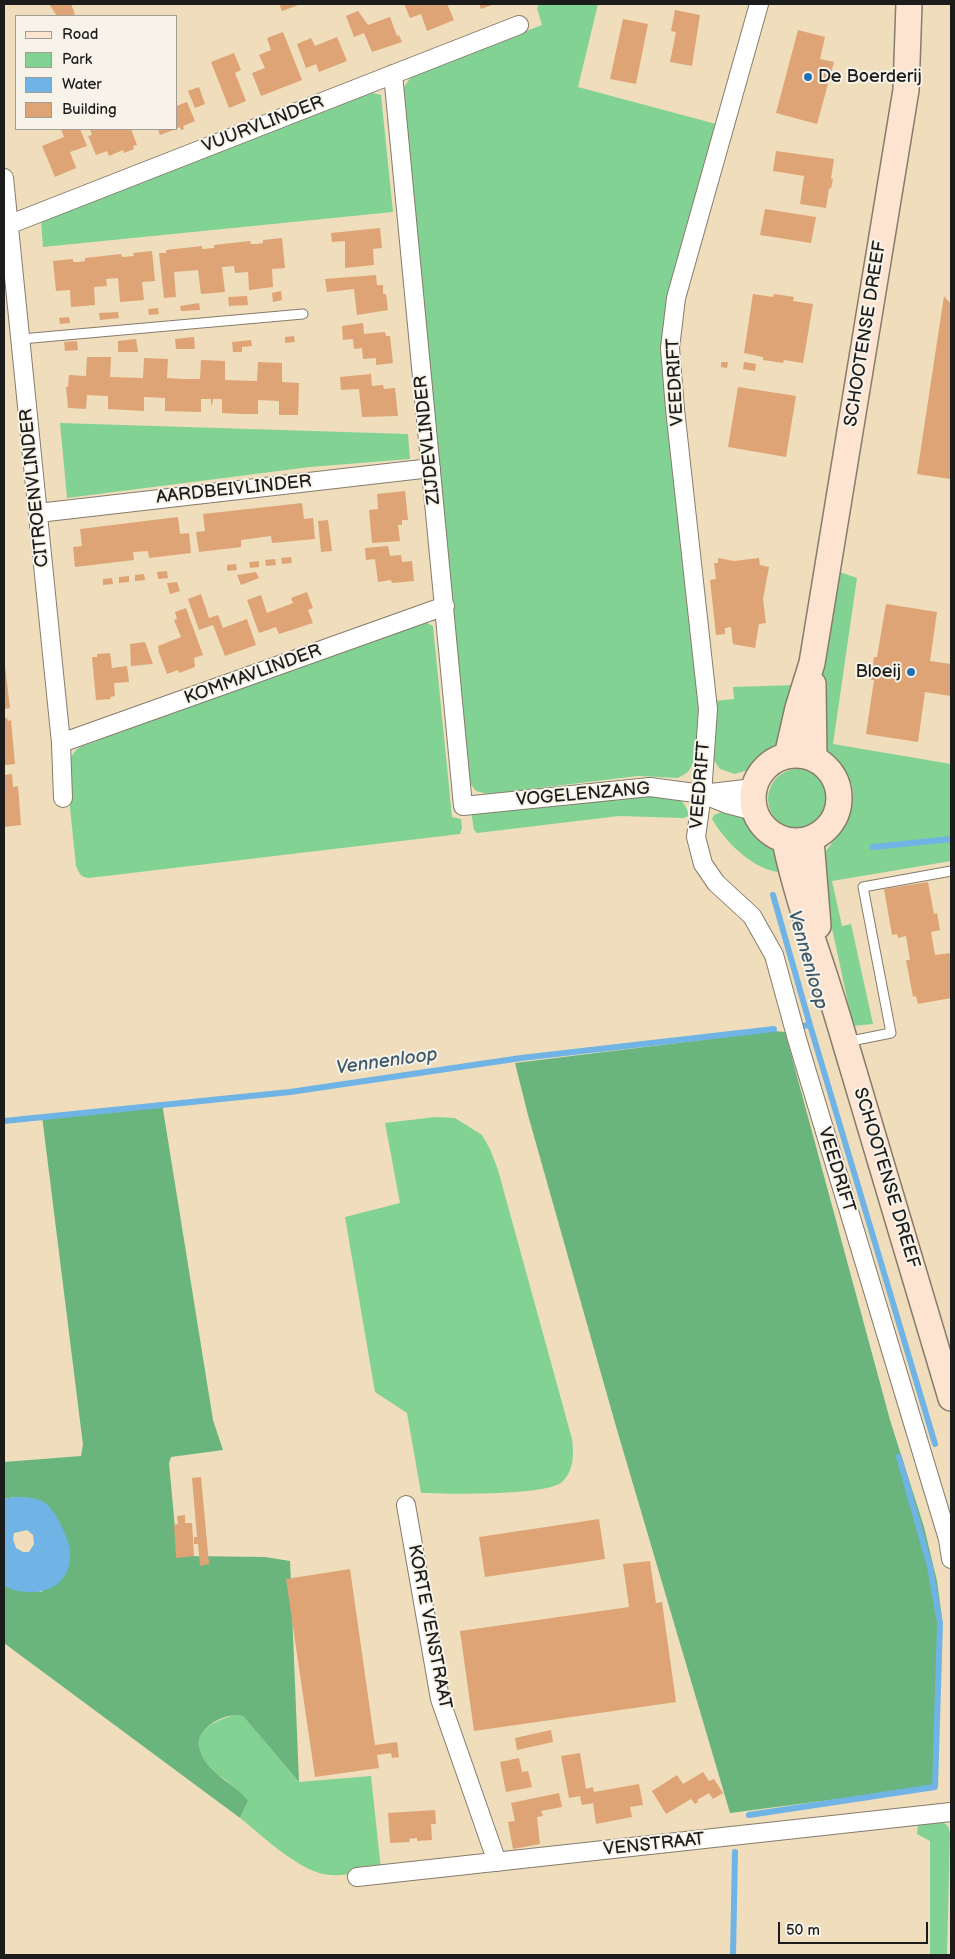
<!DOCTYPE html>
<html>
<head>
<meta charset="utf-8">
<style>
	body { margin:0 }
	#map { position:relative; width:955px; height:1959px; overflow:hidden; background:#efddbc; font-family:"Balsamiq Sans",sans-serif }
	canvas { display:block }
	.frame { position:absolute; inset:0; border:5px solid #1c1c1c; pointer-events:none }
	.legend { position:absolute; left:15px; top:15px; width:162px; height:115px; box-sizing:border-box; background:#f7f3e8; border:1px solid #9f9d96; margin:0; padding:6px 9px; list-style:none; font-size:15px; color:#1c1c1c }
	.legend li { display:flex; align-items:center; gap:10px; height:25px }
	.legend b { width:25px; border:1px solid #9f9d96 }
	.scale { position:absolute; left:778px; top:1922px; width:150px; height:22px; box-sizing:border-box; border:2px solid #1c1c1c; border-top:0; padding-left:6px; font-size:15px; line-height:18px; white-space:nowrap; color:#1c1c1c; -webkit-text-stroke:4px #f7f3e8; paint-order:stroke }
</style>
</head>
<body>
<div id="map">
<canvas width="955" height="1959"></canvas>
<div class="frame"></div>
<ul class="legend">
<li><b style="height:6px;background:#fde4d0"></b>Road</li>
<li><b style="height:14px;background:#82d393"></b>Park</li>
<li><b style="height:14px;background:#6fb4e5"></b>Water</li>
<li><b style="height:14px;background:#dea475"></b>Building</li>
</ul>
<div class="scale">50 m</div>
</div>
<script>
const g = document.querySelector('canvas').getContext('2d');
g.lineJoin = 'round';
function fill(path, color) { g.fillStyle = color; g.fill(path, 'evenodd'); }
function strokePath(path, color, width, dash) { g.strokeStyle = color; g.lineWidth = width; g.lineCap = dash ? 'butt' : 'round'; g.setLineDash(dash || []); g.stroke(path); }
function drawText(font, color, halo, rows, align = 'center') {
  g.font = font + ' "Balsamiq Sans",sans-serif'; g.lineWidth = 4; g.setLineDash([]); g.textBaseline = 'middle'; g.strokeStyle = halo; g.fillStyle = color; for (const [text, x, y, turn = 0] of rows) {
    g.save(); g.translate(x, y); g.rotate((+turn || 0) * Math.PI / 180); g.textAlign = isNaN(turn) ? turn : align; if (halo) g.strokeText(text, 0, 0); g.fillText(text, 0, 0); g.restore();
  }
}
const green = new Path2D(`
	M539,4H598L578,87L716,124L669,290L699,690V714L694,762L688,772L678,778L638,776L488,794L476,791L469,782L403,89L412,75L542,25L537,8Z
	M369,92L381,95L393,212L43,247L41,221Z
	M60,423L408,434L410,459L310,467L67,498Z
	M837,571L857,578L833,744L951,764V861L832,881L842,926L851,924L873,1024L853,1026L821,877V861L825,852L844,827L852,807L853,794L852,785L843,769L824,749L821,678Z
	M425,622L433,626L452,817L461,819L462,828L460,834L89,878C81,878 79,873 76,866L69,798H72C71,780 63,758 80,747L414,624Z
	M796,685L778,747L748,770L735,774L720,769L712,758L713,701L734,699L733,687Z
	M768 799a30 30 0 1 1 60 0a30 30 0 1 1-60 0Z
	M648,791C667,795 684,793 689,816L683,818L619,816L477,833L474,830L471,811Z
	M724,811L740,814L745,818L759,837L775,851L784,872C757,874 724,841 712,819L714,815Z
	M435,1117L455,1118L482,1135L490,1149L498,1170L572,1439C574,1454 574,1471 562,1482C546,1496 446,1494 421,1493L407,1413L375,1392L345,1217L400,1203L385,1123Z
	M236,1714L243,1716L299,1782L371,1776L381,1870C365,1872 346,1876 330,1875C300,1873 263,1836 240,1818L248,1801C241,1795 235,1788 228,1782C223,1777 214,1774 209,1768C185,1736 206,1724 236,1714Z
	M941,1821L948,1826L950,1833L947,1955H930V1841L917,1834L918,1823Z`);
const forest = new Path2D(`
	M775,1031L785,1032L890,1420L924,1527L937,1581L942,1618L937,1786L730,1813L615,1423L528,1115L515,1063Z
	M162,1103L213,1420L223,1450L171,1457L169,1463L177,1550L185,1556L265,1557L290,1561L299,1782L243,1716C227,1711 195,1728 199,1747C205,1774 233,1781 248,1801L240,1818L4,1643V1586L42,1592L30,1498L15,1497L4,1499V1462L81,1456L83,1445L42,1116Z`);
const water = new Path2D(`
	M15,1497C24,1497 33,1497 42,1501C49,1504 55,1514 59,1521C63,1530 70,1542 70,1553C72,1591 32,1600 4,1586V1499ZM27,1530L33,1535L34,1544L29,1552H23L16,1548L13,1539L14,1533Z`);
const stream = new Path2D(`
	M873,847L951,839
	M773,895L810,1025L802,1026
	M810,1025L935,1444
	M4,1121L290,1092L521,1058L774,1029
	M749,1815L935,1787L940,1623L930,1567L899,1457
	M733,1955L735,1852`);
const building = new Path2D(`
	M49,4H71L75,14L71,16H57Z
	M279,4H301L282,11Z
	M404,4H447L454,20L427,31L421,14L410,18Z
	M479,4H494L481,9Z
	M675,10L700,15L692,66L670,62L676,32L671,31Z
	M358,11L368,25L390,17L397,36L399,35L402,42L372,52L364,33L354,37L346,16Z
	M623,19L648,24L636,84L610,79Z
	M798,30L825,37L820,59L834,62L817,124L776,113Z
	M283,32L302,80L261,96L252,73L265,68L259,55L271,50L267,38Z
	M337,37L347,61L319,72L316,64L306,68L297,44L311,38L315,46Z
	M234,53L241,70L235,73L246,101L229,108L211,62Z
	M199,87L205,104L195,108L188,91Z
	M187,102L195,121L183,126L184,129L181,130L180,127L176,129V106Z
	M61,129H80L87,146L70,152L76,168L55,177L42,146L64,137Z
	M90,129H131L137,145L133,146L134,149L124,153L123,150L109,156L107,151L96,155L88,136L92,135Z
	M158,129H176L160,135Z
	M776,151L834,159L831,179H833L831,189L829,188L826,208L800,204L804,176L773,171Z
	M765,209L816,217L811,243L760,235Z
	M380,228L382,248L373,249L374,265L345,268V241L332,242L331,233Z
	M282,238L285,268L272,269L273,287L249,290L248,272L235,273L234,266L222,267L225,292L201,294L198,270L174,272L176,297L164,298L159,253H166V250L202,246V249L214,248V245L250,241L251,244H257L263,243V240Z
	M152,251L155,281L142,282L144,300L120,302L118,278L106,279L107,286L94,287L95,305L71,307L70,290L56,291L53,261L73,259V262H79L85,261V258L121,254L122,257L134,256L133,253Z
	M376,275L377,285H383V294H386L388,310L357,315L354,289L327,292L325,279Z
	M281,291L282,300L273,302L272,293Z
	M753,294L773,297L774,294L794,297L793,301L813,304L803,363L784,360L783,363L763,360V357L744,353Z
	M247,296L248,305L229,306L228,297Z
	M944,296L951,304L950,479L917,474Z
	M199,303L200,310L181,311L180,306Z
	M158,308L159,314L149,315L148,309Z
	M118,312L119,318L100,320L99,313Z
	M69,317L70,323L60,324L59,318Z
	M363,323L364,334L385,332L386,336H390L393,363L376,365V358L363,359L362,348L354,349L353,339L343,340L342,326Z
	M294,336L295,342L285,343V337Z
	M194,337L195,349H176L175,339Z
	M136,339L138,352H118V341Z
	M251,340L252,346L242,347V352H233L232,342Z
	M77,341L78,350L65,351L64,342Z
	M87,357H111L110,377L143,378L144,358L168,359L167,378L184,379H200L201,360L225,361V380L257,381L258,362L282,363V382L299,383L298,415H279V401L258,400V414H240L222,413V399H213L212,405H211V399H201V412L165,411V398L144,397V411L108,409V396L87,395L86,409L68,408L66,387H68L69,375L86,376Z
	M721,362H728L727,368L721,367Z
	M744,362L756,364L755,371L743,369Z
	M371,374L372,386L383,385L384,389L395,388L398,416L362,417L359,389L341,390L340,377Z
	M738,387L796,396L786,457L728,447Z
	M405,491L408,520H402V525H398L400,541L372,543L369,510L378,509L377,494Z
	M302,503L304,519L313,518L315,539L272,543L271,536L241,540V547L199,552L196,532L205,531L203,514Z
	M178,517L180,534L189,533L191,553L149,558L148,551L133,552L134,560L75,567L73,547L82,546L80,529Z
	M328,520L332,551L321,552L318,521Z
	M388,546L390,556L401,555L402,562L412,561L414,581L392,583L391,580L378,582L375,559L366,560L365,548Z
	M291,557L292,563L282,564L281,558Z
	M718,558L734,561L759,558L760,565L769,567L763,599L766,623L759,624L755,648L733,644L731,627L725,628V634L716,635L710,580L716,579L714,563H718Z
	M275,559L276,565L266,566L265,560Z
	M259,561V567L250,568L249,562Z
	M236,564L237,570L227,571V565Z
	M167,571L168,578L158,579L157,572Z
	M256,572L259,578L241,585L237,575Z
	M144,574L145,580L135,581V575Z
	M129,576V582L119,583V577Z
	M112,578L113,584L103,585V579Z
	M177,582L180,591L170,594L167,583Z
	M307,592L313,608L308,610L313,623L279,634L276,627L259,633L247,600L261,595L267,613L293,603L291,598Z
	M201,594L209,618L218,615L223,628L247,619L256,645L225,656L213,625L199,630L188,599Z
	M886,604L937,612L930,661L951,664V696L925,692L918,742L866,734L874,680H871L874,657H877Z
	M186,608L203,655L194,658L195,667L179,673L178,670L167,674L158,650H159L158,646L181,637L174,620L177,619L175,612Z
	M145,642L153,664L131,666L130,644Z
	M110,653L112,668L127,666L129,682L114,683L115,696L110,697L111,699L96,700L92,657H97V654Z
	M4,666H5L10,708L4,709Z
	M4,718H7L8,721L11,720L15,764L4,765Z
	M12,774L13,787L18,786L21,825L4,827V775Z
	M928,882L934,914L937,913L940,930L931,932L935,955L951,953V998L918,1004L916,996L913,997L906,960H910L906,936L898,938L897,934L892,935L884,889Z
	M201,1477L209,1564L200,1566L198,1544H194V1537H197L192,1478Z
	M185,1515V1523H192L194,1556L176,1558L174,1525L178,1524L177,1516Z
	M599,1519L605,1559L485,1577L479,1537Z
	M650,1561L656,1603L662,1602L676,1702L474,1731L460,1631L629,1607L623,1564Z
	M350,1569L375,1745L397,1742L399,1757L392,1758L391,1753L377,1755L379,1768L315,1777L286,1579Z
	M551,1730L553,1742L517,1750L515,1738Z
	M580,1753L586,1789L593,1787L594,1792L639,1784L643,1805L630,1807L632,1817L596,1824L593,1803L582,1805L580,1796L569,1798L561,1756Z
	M519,1758L522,1772L528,1771L532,1787L506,1792L500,1762Z
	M703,1772L709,1781L714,1779L723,1793L713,1799L709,1793L697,1800L698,1802L695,1804L691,1799L666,1814L652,1791L677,1775L683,1784Z
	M559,1793L562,1807L541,1811L543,1816L537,1817L540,1844L513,1849L508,1822L515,1821L511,1803Z
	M435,1810L436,1824H431L432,1840L417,1841V1838L409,1839L410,1842L390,1843L388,1813Z`);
const lane = new Path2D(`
	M21,339L303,314
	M846,1042L891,1033L863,887L951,871`);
const street = new Path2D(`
	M759,4L676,298L670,348L675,409L708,709L702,794L696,837L703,864L716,883L752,916L774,955L797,1039L948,1539L951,1559
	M393,74L463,806L650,787L702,794L754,788
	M4,178L61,743L63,798
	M8,225L519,25
	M38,513L431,468
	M61,743L445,606
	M702,794L727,804L754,811
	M406,1505L440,1699L497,1862
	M357,1877L951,1812`);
const secondary = new Path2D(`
	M813,684L814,759
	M753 798a43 43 0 1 1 86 0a43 43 0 1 1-86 0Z
	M787,756L798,708L812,663L906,90L909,4
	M811,840L818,926
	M785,841C798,904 822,963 840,1025C877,1149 914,1274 951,1398`);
const markers = [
	[808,77,5,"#1f6fb2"],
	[911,672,5,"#1f6fb2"]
];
const poiNames = [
	["De Boerderij",818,77],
	["Bloeij",901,672,"right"]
];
const streetNames = [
	["VUURVLINDER",263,125,-21],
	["SCHOOTENSE DREEF",866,334,-81],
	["VEEDRIFT",676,382,-93],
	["ZIJDEVLINDER",428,440,-96],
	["CITROENVLINDER",35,488,-96],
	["AARDBEIVLINDER",234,490,-6],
	["KOMMAVLINDER",253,675,-20],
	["VEEDRIFT",701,785,-85],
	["VOGELENZANG",583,795,-5],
	["VEEDRIFT",836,1170,73],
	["SCHOOTENSE DREEF",886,1178,73],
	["KORTE VENSTRAAT",429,1627,79],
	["VENSTRAAT",654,1845,-6]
];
const waterNames = [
	["Vennenloop",807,960,74],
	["Vennenloop",387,1062,-8]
];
fill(green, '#82d393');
fill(forest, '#69b57d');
fill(water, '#6fb4e5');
strokePath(stream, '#6fb4e5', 6);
fill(building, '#dea475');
strokePath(lane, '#867c6c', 11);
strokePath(street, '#867c6c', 20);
strokePath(secondary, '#867c6c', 28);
strokePath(lane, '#fff', 9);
strokePath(street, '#fff', 18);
strokePath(secondary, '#fde4d0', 25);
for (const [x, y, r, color] of markers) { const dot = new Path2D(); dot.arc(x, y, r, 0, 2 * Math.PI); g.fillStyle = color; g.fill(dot); strokePath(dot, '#f7f3e8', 2); }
drawText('18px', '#1c1c1c', '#f7f3e8', poiNames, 'left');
drawText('18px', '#1c1c1c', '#f7f3e8', streetNames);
drawText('italic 19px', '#3d596c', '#f7f3e8', waterNames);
</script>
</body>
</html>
